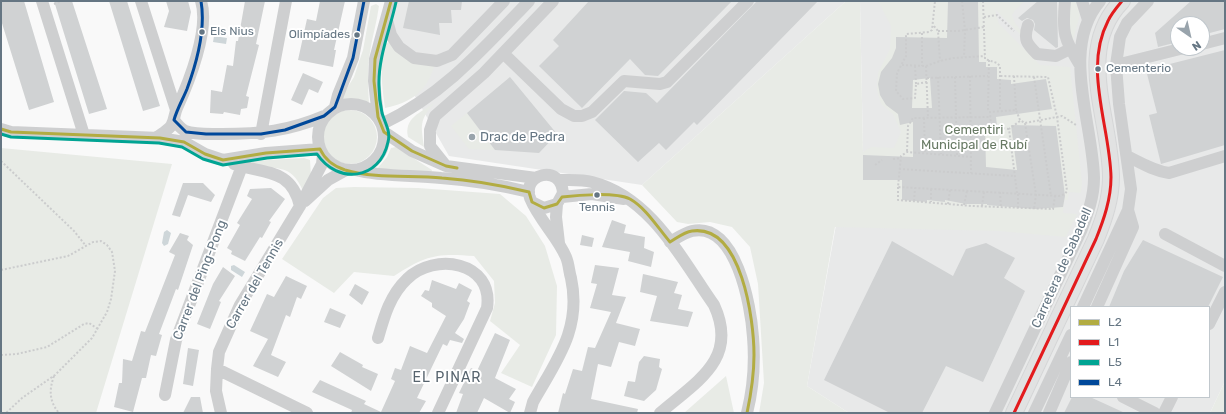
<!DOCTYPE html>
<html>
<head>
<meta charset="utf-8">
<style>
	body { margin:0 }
	#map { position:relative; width:1226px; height:414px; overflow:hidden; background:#f9f9f9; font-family:Rubik,sans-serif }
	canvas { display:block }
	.frame { position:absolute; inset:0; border:2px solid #657683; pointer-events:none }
	.legend { position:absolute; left:1070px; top:306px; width:140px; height:92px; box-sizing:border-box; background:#fff; border:1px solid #c1c8cd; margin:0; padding:5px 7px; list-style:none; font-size:12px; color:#657683 }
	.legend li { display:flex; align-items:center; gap:8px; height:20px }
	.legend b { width:20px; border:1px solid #c1c8cd }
	.north { position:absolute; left:1170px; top:16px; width:40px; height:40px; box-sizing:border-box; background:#fff; border:1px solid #c1c8cd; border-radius:50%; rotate:146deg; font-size:11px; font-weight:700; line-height:16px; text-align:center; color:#657683 }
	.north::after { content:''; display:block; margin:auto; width:14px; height:18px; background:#99a4ac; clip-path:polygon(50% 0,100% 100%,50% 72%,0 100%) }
</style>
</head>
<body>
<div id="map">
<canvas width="1226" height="414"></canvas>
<div class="frame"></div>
<ul class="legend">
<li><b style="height:5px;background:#b2ac42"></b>L2</li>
<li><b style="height:5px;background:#e31b1d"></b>L1</li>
<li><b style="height:5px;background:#00a493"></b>L5</li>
<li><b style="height:5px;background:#00489a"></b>L4</li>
</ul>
<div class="north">N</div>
</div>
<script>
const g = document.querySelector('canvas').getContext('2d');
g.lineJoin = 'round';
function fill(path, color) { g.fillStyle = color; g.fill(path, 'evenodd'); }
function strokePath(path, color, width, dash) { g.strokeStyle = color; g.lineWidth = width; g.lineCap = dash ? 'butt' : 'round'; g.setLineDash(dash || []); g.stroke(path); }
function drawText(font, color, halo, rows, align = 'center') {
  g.font = font + ' Rubik,sans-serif'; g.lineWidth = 4; g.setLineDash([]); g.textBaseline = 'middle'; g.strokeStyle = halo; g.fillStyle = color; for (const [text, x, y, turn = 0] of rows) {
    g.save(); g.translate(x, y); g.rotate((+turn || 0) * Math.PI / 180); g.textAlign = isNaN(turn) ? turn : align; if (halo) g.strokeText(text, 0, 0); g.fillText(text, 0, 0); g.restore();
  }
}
const built = new Path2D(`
	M396,1H846L642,185L449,156L387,47Z
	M860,1H1225V381L1210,413H849L807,386L838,214L864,198ZM1178,24H1202V48H1178ZM1071,307H1209V397H1071Z`);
const green = new Path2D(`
	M846,1H860L863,152L871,147L894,148L901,132L893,114L881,104L877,90L878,73L890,49L891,26L878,1H1025L1015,10L1012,15L1015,23L1022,32L1021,35L995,9L999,24L1040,65L1070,67L1082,183L1081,193L1069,192L1068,200H1064L1063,213L1077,214L1066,237L999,231L835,227L807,386L849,413H759L764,383L758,284L750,247L732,227L710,222L688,224L677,222L642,185Z
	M1069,1H1076L1080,15L1073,40L1068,27Z
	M376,4L379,6C377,22 372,37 370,52C367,69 368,86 369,102L342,100L341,98L354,77L363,50L371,6Z
	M390,42C404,58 412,65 434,66C427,92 410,103 385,108C382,87 380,67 383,45Z
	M434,103C419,121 421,125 424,147L408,137C404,118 420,113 434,103Z
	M323 137a27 27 0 1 1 54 0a27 27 0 1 1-54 0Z
	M467,113L495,150L469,149L451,126Z
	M396,147L432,170L431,173L376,170L387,157L391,148Z
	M1,148L172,164L96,413H1Z
	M304,158L310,160L311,176L303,191C290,161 276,172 252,163L253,161Z
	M354,187L418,188L500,194L526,216L545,246L557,286L556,335L532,387L501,373L520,345L490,321L495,303L494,281L474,256C437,253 426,255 394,276L354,272L334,293L282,259L323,198L336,188Z
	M726,376L734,413H684Z
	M1225,381V413H1210Z`);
const water = new Path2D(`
	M214,36L227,38L226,44L213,42Z
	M167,230L171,233L168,244L164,246L162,243L164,232Z
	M234,265L245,272L242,277L231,270V266Z`);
const building = new Path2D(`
	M1,1H24L54,102L29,110L1,20Z
	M54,1H72L107,109L89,114Z
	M109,1H127L160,106L143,111Z
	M166,1H188L191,12L187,31L164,27L169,11Z
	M245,1H265L256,44L259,45L246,96L249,97L247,108L241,109L240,115L224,112L223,114L210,113L211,90L222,92L227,65L233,66L236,41H238Z
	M320,1H345L334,50H336L333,67L298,60L307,19L316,21Z
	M409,1H462L461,10H451L452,23H439L440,35L403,28Z
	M589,1H732L658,76L645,75L630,59L582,108L539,66L559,46L553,40Z
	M757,1H818L697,125L694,122L666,150L659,143L638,162L595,120L624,91L646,93L657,103Z
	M948,1H978L979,62H986V67H997V79L1011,80V84L1046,79L1052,109L996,117L997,126L985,127L986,167L1017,170L1011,125L1056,126L1065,196L1063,207L1035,209L987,205V204H966L945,200V202L927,200V202L902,200V180H863V155L913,157V122L900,125L898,114L886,105L880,95L878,84L881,72L892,58L896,48V37L947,38ZM930,78L932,108H912L913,80Z
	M1038,1H1057L1058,47L1056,48L1034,30L1035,24L1033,20L1027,18L1022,21L1018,18Z
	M1191,1H1225V29L1202,35V24H1178V42L1158,47L1155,33Z
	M1225,50V145L1161,164L1149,115L1157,113L1146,70Z
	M303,73L323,82L318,93L309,89L302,105L291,100Z
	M510,77L557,134L539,153L495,150L467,113Z
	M183,183H203L215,195L211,202L188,195L180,217L172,215Z
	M271,188L285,199L269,221L271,222L262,238L260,237L245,261L231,254L232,251L227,248L240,225L237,223L252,199L247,196L250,189Z
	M612,220L626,225L624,233L645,237L644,248L654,252L651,267L628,261L630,252L602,247Z
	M180,233L189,236L187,240L193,245L178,290L176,289L159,334L162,335L156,356L151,355L146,378H142L133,412L114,407L119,383H122L123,359L132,361L141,331L145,332L175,255L169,252Z
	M582,235L594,238L592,247L580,245Z
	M1143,240L1223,277L1208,307H1109L1124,271Z
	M892,241L953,276L966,249L986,243L1015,258L1004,278L1025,291L983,382L946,366L922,413H890L824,380Z
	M595,265L619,268L612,295L626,297L616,323L640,329L635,346L619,342L611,367L598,364L591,399L638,409L637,413H558L563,393L565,394L573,369L582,371L588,347L595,348L611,312L590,308L597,284L591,283Z
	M223,267L235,276L219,301L221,302L210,329L197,324L213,284Z
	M643,274L678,282L674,293L682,295L678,309L693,312L688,327L650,321L657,296L640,292Z
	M286,276L307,286L301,299L297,297L290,317L286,315L271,355L286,362L278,377L253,366L268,339L250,331L267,294L274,297Z
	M432,280L456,289L459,283L472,290L467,301L470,303L464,319L455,333L464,339L462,343L450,340L447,346L443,344L417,398L426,401L419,413H351L352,410L312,392L320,380L366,401L364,404L381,412L395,381L391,379L395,368L401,370L410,346L427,353L446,316L432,307V303L421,296L425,290L429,291Z
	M355,284L369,292L362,305L349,295Z
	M330,308L346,315L340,328L324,322Z
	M495,333L510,340L495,378L516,389L509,399L515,402L510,413L484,398L477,413H456L463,394L459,393L471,368L477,371Z
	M188,348L199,350L193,386L183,384Z
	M340,352L363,365L362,367L378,374L371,391L331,366Z
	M644,356L660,359L659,367L662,369L656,390L644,401L624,396L628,381L635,382L639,362Z
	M191,397H200L203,413H183Z
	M1072,397H1090L1125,413H1064Z`);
const path = new Path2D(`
	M962,1L965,30L964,57
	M983,1L985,59L997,63L1000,66V111
	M54,4L62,1
	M984,17L997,15L1014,31
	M934,26L938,31L940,61
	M938,31H958L984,27
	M922,33V66
	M989,60L988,109L990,112
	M902,65L926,66L940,61L953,58L985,56
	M915,66L916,84
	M926,66L928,118
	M970,76L971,173
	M1014,76L1016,110
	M938,77L941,154
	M955,77L957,155
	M1034,77L1051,196
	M927,78L988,76
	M927,82L916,84L915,98L903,99L896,91L897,73L906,56V34L929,32L932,30L935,1
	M924,118L925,153
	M1025,123L1036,195L1034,209
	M1009,129L991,127L990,112L1016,110L1020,120L1025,123L1062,116L1076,125
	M907,151L908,126L913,118L991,117
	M972,157L907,152L901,156L898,187L1059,196L1065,194L1067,191L1057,117L1048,77L999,76
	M893,159L901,158
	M1,161L74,231L86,246
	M875,165L882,160
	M899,169L1015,176
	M898,187V200L972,206L1053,209L1055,196
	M931,189V202
	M1000,192L1001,207
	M1017,193L1009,129L1020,121
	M914,201L915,188
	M948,204L950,190
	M964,205L967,191
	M982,206L984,192
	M1018,208V193
	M1,270L68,256L93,242L101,241L107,245L112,252L115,271L111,299L107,312L92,338L55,375L22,398L6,413
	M1,355L17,354L47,347L84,324L89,323L98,329
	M54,376C49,390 49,401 59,413`);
const minor = new Path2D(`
	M42,1L84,135
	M141,1L176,110
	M1065,1C1062,33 1064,39 1080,65
	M1082,1L1088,20
	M387,20L391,35L399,47L414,58L437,61L452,55L504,1
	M1028,25C1023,40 1027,44 1037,54L1056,56L1070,49
	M1202,44L1225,38
	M503,53L561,109L574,116H582L592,112L624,81L660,84L667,82L748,1
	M1116,65L1184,48
	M318 137a33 33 0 1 1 66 0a33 33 0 1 1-66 0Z
	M335,107L338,95L353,58L364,1
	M378,117L374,81L375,59L391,1
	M174,120C177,124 180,128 185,131C196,135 210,134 222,134C260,134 289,131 324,116
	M382,124C443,95 483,49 529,1
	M1,129L11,132L160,138L184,142L205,154L223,160L266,153L320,149
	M384,132L412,151L446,166L536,178
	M261,134L286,1
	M156,138C161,134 167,131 171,126C175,120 174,114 177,108C189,82 210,29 201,1
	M1127,156C1141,163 1154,171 1169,173L1225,156
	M234,164C265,174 291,168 300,206
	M446,166L430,146V130L435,116L484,73L553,1
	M355,170C383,177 412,175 441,178C470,180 500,185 529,192
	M559,180C569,180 581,179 592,182C651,197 681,258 714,305C739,359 697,381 660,413
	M562,197L592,194L624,199
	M305,201L328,180L346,170
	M557,204L556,217L559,243
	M1165,234L1225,266
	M670,242C677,238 684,233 692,231C736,221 751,306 753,337C755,361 753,389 747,413
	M1083,307L1128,210L1131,189L1119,104L1116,65L1120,37L1127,23L1148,1
	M1097,307L1133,227L1128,210
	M1209,324L1225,292
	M378,338C384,317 390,295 407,279C434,252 494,261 487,308L438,413
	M217,369L307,413
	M165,395L176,340L242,166
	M1123,397L1155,413
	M221,413L216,391L217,369L219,352L240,305L300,206L322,164L323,155
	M530,413L533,402C556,361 582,329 571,278C569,272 569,264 566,257C557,236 539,220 530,198C521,174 561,163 563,193L557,204L544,208L532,202
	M995,413L1081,231C1088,213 1094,197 1094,178C1093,123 1060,48 1100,1
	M1034,413L1071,335
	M1049,413L1071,362
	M1164,413L1172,397`);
const major = new Path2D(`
	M1014,413L1096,239C1104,219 1111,199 1111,177C1111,119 1074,50 1122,1`);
const bus1 = new Path2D(`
	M391,1L375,59L374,81L378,117L384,132L412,151L446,166L457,168
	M1,129L11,132L160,138L184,142L205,154L223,160L266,153L320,149C325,160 333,166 345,170C375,179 411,175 442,178C471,180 500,185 529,192L532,202L544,208L557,204L562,197C578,195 616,192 630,199C646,208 658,228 670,242
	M670,242C677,238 684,232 692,231C742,224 754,321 754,355C754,375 751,394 747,413`);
const bus2 = new Path2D(`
	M1014,413L1096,239C1104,219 1111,199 1111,177C1110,126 1083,69 1108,21C1111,14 1117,7 1122,1`);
const bus3 = new Path2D(`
	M1,134L11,137L159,143L182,147L203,159L223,165L267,158L317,154C338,185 380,180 388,142C391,132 385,123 382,113C380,104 379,95 379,86C378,57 390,30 396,2`);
const bus4 = new Path2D(`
	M201,1C206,30 197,62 187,89C183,99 177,109 174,120L186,132L206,134H261L285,130L324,116L335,107L353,58L364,1`);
const markers = [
	[202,32,3.5,"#657683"],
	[357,35,3.5,"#657683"],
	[1098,69,3.5,"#657683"],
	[472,137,4,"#99a4ac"],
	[597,195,3.5,"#657683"]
];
const busNames = [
	["Els Nius",210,32],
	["Olimpíades",350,35,"right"],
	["Cementerio",1106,69],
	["Tennis",597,208,"center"]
];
const parkNames = [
	["Cementiri",974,130],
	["Municipal de Rubí",974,145]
];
const poiNames = [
	["Drac de Pedra",480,137]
];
const streetNames = [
	["Carretera de Sabadell",1062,268,-66],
	["Carrer del Ping-Pong",200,280,-69],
	["Carrer del Tennis",255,284,-60]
];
const neighbourhoodNames = [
	["EL PINAR",447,378]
];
fill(built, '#e8e9e9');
fill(green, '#e8ebe6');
fill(water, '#ced6d9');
fill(building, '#d0d2d3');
strokePath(major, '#d5d6d7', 18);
strokePath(path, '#cbcccd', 2, [2, 2]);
strokePath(minor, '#cecfd0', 12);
strokePath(major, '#e1e2e2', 16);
strokePath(bus1, '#b2ac42', 3);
strokePath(bus2, '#e31b1d', 3);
strokePath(bus3, '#00a493', 3);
strokePath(bus4, '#00489a', 3);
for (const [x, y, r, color] of markers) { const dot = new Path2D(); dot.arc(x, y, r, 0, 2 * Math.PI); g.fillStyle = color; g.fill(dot); strokePath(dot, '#fff', 1.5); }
drawText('12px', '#657683', '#fff', busNames, 'left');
drawText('13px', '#687a64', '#fff', parkNames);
drawText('13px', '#657683', '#fff', poiNames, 'left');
drawText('13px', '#657683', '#fff', streetNames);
g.letterSpacing = '1px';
drawText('14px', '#57646e', '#fff', neighbourhoodNames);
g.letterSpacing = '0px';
</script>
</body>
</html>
